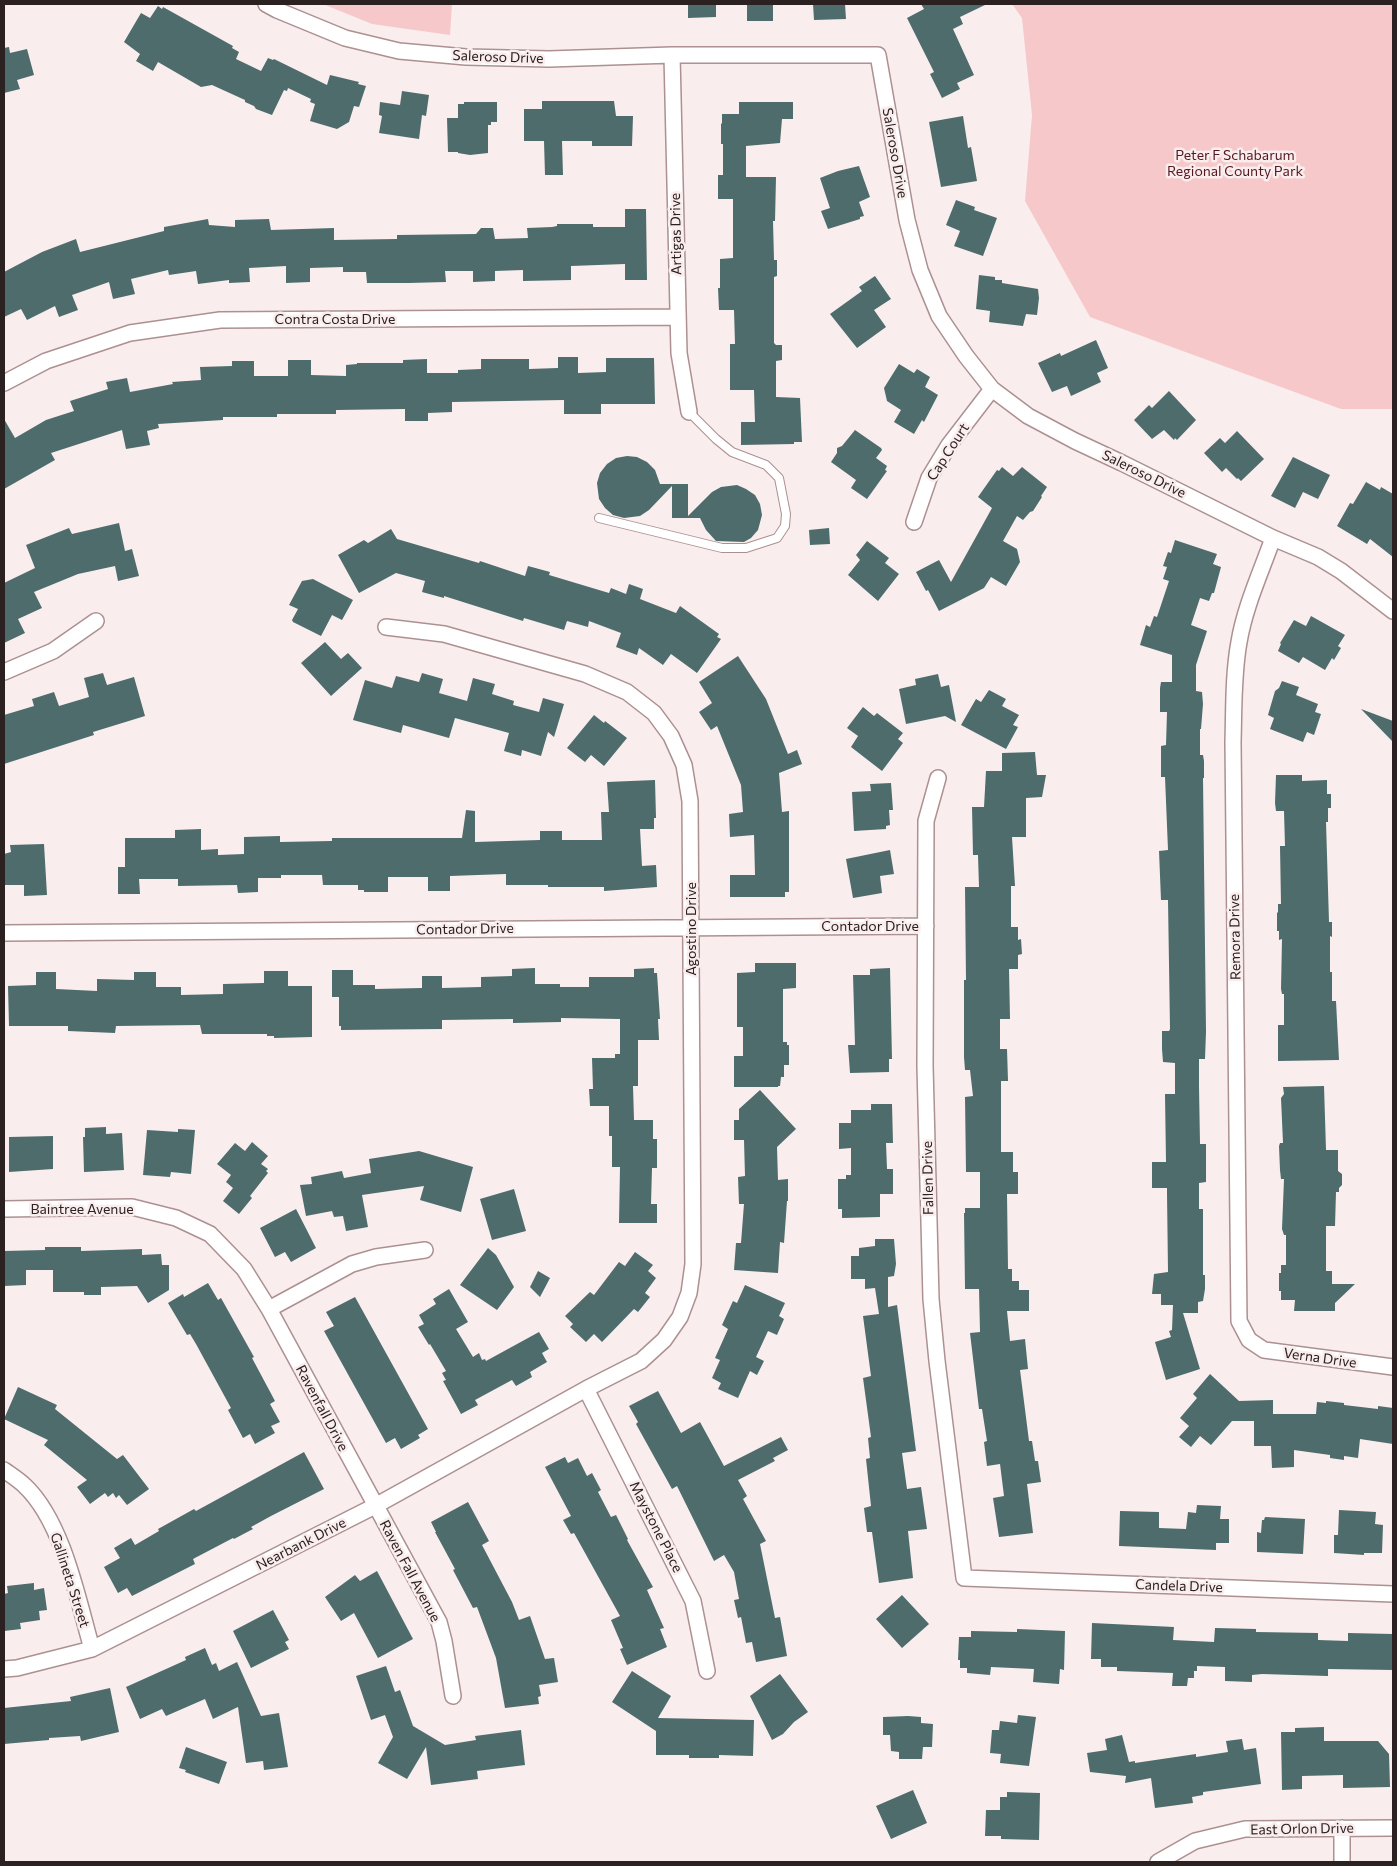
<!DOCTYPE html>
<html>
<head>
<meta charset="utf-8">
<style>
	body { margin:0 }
	#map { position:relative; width:1397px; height:1866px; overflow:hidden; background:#faedee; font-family:Commissioner,sans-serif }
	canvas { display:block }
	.frame { position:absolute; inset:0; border:5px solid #2c2121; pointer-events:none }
</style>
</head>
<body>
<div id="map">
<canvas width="1397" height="1866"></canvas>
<div class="frame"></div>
</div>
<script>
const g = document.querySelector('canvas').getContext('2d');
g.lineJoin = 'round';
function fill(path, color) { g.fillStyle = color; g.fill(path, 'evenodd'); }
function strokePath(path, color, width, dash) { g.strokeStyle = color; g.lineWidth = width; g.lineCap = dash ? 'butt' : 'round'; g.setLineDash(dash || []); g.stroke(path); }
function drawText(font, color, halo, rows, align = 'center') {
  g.font = font + ' Commissioner,sans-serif'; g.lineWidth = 5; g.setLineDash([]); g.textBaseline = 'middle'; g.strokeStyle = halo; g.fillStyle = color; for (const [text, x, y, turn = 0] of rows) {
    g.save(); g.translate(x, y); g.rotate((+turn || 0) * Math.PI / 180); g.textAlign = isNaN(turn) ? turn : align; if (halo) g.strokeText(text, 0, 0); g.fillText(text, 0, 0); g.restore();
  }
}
const green = new Path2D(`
	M323,4H452L450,35L372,24Z
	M1012,4H1393V409H1341L1090,317L1025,201L1032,115L1022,18Z`);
const building = new Path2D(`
	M688,4H716V17L688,18Z
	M747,4H773V21H747Z
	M813,4H845L846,19L814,20Z
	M921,4H987L960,17L963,24L953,29L974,75L957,83L960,89L942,98L930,74L934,72L907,18L924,9Z
	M158,6L162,9L163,7L233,46L232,48L239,52L236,59L261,71L268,58L273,60L274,59L327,85L330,75L359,82L358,84L366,86L359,107L354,106L349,122L337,129L310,121L315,104L310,102L311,99L288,88L287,91L284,90L272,115L256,109L254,106L245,102V100L212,85L201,87L158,62L153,71L136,61L140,54L124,42L141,13L150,18Z
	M9,47L10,53L27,49L34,75L17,80L20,89L4,93V48Z
	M402,91L429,95L426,116L422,115L419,139L379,133L382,116L379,115L380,102L400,105Z
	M542,101H614L616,116H633L632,146H592V141H562L563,175H545L544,141H524V109H542Z
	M464,102H497V122H491V125H488V153L470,155L458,153V152H448L447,118H458V104H464Z
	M739,102H793V119H782L780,143L746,146V177H776L775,221H773L774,260H777V276L774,277V343L776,345H782V360L776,361V397L800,398L802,442H794V444L741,445V422H755L754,390H730V344H735L734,310H719L718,288H720V259L733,258V199H718V175H723V144H721V123L722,124V114H739Z
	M963,116L968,148L971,147L977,181L941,187L929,122Z
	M859,166L870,197L859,202L864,216L860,217V219L828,229L821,211L830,208L820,178L838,171Z
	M956,200L975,207L974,210L997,218L983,256L954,246L960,231L946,225Z
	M625,209H646L647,280H625V264L571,266V280L523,281V270L495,271V281L473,282V271H445L446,282L409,283H367L366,272H343V267L310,268V282L286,283V266L249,268L250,282L229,283V280L198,284L196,271L169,275L168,270L131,279L135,294L113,299L109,282L72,295L78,310L59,317L55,306L27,320L21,309L4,317V272L42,252L76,239L80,252L164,231V227L208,219L209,225L235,227V220L269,219L271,230L334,228V240L397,239V235L476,234L481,228H493L495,239L528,238L527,228L552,227L557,226V224H593V227H625Z
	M979,275L995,277V280H1002V283L1038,289L1039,298L1037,315L1026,314L1023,326L989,322L990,311L976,309Z
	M875,276L891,299L874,310L886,327L857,348L830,314L862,291L859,287Z
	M1096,340L1108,368L1097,373L1101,382L1071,396L1067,386L1052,392L1038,363L1060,353L1061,356Z
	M558,357H578V373L606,372V358H654L655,404H601V414H564V400L452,402V412L428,413V421H405V409L336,410V414H277V417H223V420L158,424L159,428L147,431L150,445L126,449L122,430L51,453L55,460L4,489V419L15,438L46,420L74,411L70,401L108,389L106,382L127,378L130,392L173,384L172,382L201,380L200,367L232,366V361H254V376H288V360H311V375L346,376V365L357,364V363H403V360L427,359V373H458V370L481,369V359H529V369L558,368Z
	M899,364L914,373L917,369L930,377L925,387L938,395L924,422L922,420L914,434L894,422L901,410L887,401L884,388Z
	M1169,391L1196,420L1177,440L1175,438L1174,440L1164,430L1152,439L1134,420L1149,405L1152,408Z
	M855,430L881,448L882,450L876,458L887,466L885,470L887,471L867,499L851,488L856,480L831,462L837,453V448L842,446Z
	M1237,431L1264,459L1241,481L1238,478L1237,479L1226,468L1222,472L1204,453L1220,438L1225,443Z
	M627,456L637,457L647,462L655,470L660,484H688V516L712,492L721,487L737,485L746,489L755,495L760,504L762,515L758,530L751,538L744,542L716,541L706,530L700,518H672V486L649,510L640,516L624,518L613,515L605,508L599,499L597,483L600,473L607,464L616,458Z
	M1293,457L1330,475L1318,499L1303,492L1295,508L1271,496Z
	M1002,467L1013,476L1022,467L1047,487L1041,496L1042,497L1033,511L1030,512L1023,520L1017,516L1003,541L1017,549L1020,562L1006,586L991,577L984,588L939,611L928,590L926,591L916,572L939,560L951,582L992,508L978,497L997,470L999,471Z
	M1366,482L1380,490L1381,487L1393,494V557L1370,539L1367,544L1337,526L1350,503L1353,504Z
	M119,523L125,551L132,549L139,576L118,581L115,566L78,574L34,592L42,608L18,619L25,633L4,643V583L35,568L26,545L69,528L72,534Z
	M829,528L830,544L810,545L809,530Z
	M391,529L397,539L479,563L480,561L525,576L528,566L550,572L549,575L609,593L611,588L626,594L629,584L643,589L640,599L676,613L680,606L719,634L717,637L721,639L697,673L671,654L663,665L639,648L637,655L616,647L621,633L589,621L588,627L567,621L564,630L524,618L523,621L444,596V598L422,592L425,581L396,573L359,593L338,555L364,540L368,543Z
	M1175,540L1217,554L1213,564L1221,567L1214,593H1212L1209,601L1200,598L1191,625L1207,631L1196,665V691L1202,692L1203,704L1201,729H1200V755H1203L1204,761V778H1203L1206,1032L1205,1059H1199V1087L1200,1144H1206V1182L1199,1183V1209H1203V1275H1205V1289L1203,1301L1198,1302V1313H1183L1200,1369L1166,1380L1155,1342L1171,1337L1169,1331L1172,1330L1173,1305H1161V1294H1152L1154,1274L1168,1272L1167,1193V1188H1152V1162H1166L1165,1094H1175V1063L1163,1062L1162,1049V1031H1169L1170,1029L1168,900H1161L1159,851L1168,850L1165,777H1161V746L1166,745L1167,712H1160V688L1161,682H1172V655L1140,645L1146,625L1150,627L1154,616L1157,617L1169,581L1163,579L1167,567L1163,566L1168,552L1171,553Z
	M867,541L889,558L885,563L899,574L878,601L848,575L860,560L856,555Z
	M313,579L353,600L342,620L332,615L321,636L293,622L292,620L298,609L289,605L302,581Z
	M1311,616L1345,635L1338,646L1341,648L1334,660L1332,658L1325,670L1303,657L1299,663L1278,651L1281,644L1280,643L1294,620L1306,626Z
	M325,642L341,659L348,653L362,668L331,696L301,663Z
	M738,656L766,699L788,754L797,750L802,764L779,773L782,812L789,811V892H785V897H730V875H755L754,835L730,837L729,814L743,812L741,785L717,726L711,730L699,712L712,703L699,682Z
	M103,673L107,685L134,677L145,716L93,732L94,735L4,764V715L34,706L32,699L54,692L59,706L89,697L84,678Z
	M422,673L443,679L439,693L467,701L473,678L495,684L492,694L514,701L513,705L539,712L543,698L564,704L554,737L548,732L541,756L522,750L521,756L504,751L509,733L455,718L449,738L403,725L401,733L353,720L365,680L392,688L396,676L419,682Z
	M938,674L941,687L949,685L956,722L945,716L906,724L899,689L916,685L915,679Z
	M1282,681L1299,687L1296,695L1318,704L1315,712L1321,714L1314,735L1307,732L1303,742L1270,729L1274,718L1268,715L1275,691L1279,688Z
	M989,690L1006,699L1002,706L1019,715L1013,725L1018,727L1006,749L961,725L976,699L981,702Z
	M863,707L874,716L877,713L903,733L898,739L903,743L882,771L851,747L858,736L847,728Z
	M1361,709L1393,721V742Z
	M594,715L604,723L605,721L627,738L604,766L591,755L585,762L567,748Z
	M1035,752L1037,775H1046L1042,797L1026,798V837H1012L1015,886H1011V927H1018V940L1021,939L1022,954L1018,955V969H1009L1010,1019H1000V1049H1007L1008,1081H1001V1152H1013V1172H1018V1194H1007L1008,1269H1012V1281H1019V1290H1029V1311H1007L1010,1341L1025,1339L1028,1369L1020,1370L1029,1441H1032L1035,1461H1038L1041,1482L1027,1484L1033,1533L999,1537L993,1498L1004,1496L1000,1464L987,1466L984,1442L987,1441L982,1409H979L970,1333L980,1332L979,1289H965L964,1213H965V1208H980V1172H966L965,1097L973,1096L970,1070H965L964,1057V980H966L965,887H979L978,855H973L972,807H984L986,771H1002V753Z
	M1276,775H1302V781L1327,780V794H1331V808H1328V822H1326L1329,922H1332V937L1330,936V972H1332V1001H1336L1339,1060L1278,1061V1025H1284V994H1282L1281,989L1282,939L1279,940V931H1277V912L1278,913V904H1281L1280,846H1285L1284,811H1276L1275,803Z
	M655,780L656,818H654V829H640L642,866L656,865L657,887L604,891V887H548V885H506V874L450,876V891H428V877H388V892H364V890H358V885H323L322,875H281V878H258V892L238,893L237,885L178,886V879H139L140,894H118V867H125V838H175V830L201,829V850L218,849V855L244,854V837L280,836V842L332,841V838H462L466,810L475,811V842L540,840V831H562V840H602L601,812H609L607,782Z
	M891,783L893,810H889L890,825L886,826V829L854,831L852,792L871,791L870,784Z
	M44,844L47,895L24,896V885H4V854L11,852L10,845Z
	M890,850L894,874L880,876L882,893L853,898L846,859Z
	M755,963H796V988L783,989V1042H787V1045H789V1065H784V1077H781L780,1086H778V1087H734V1056H743V1027H737V973L755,972Z
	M535,968V984H560V987H589V977H634V969L654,968V973H657L660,1019H658L659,1040H638V1086H633L634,1120H653V1139H657V1168H652L651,1204H657V1223H619L620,1167H612V1136H609V1106H590L589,1089H593L592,1058H615V1054H620V1019L561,1018V1022L513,1023V1019L442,1020V1029L341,1030V1026H339V997H332V970H353V985H375V989L422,988V976H442V988L481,987V977L512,976V969Z
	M890,968L892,1059H889V1072L850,1073L848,1045H855L853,975H870V969Z
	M264,971H288V986H312V1037L274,1038V1036H267V1034H202L200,1025L116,1026L115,1033L68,1031V1026H9L8,986L36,985V972H56V989L97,991V979L134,980V972H156V987H181V995L223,994V984L264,983Z
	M1324,1086L1326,1150H1338V1171L1342,1174V1185L1339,1188V1192H1336L1335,1226H1326V1271H1332V1284H1355L1335,1303V1311H1294L1295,1300H1281V1291H1279V1273H1281V1265H1286V1235H1284L1282,1229L1284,1179H1281L1280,1170L1279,1146L1280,1143H1283L1281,1098L1284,1094L1283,1087Z
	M760,1090L796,1129L777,1147L778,1180L788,1179V1201H787L784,1243L780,1242L778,1273L734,1270L736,1243H741L744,1204H739L738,1177L745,1176L744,1140H734V1120H739V1109Z
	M871,1104H892L893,1143H886L887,1169H893V1194H880V1217L842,1218V1209H838V1179H846V1175H851V1148L839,1149V1123H851V1110H871Z
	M106,1127V1134L122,1133L124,1170L84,1172L83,1137H85V1128Z
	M178,1129L195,1130L191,1174L171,1172L170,1177L143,1175L147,1130L178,1132Z
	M53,1136V1169L9,1172V1137Z
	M252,1142L268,1156L261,1164L268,1169L266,1171L268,1173L250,1196L252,1198L239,1214L223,1201L233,1188L226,1182L231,1175L217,1164L235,1143L245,1151Z
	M419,1151L473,1167L461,1212L420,1200L424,1186L362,1195L368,1227L346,1231L343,1216L334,1217L332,1211L306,1216L300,1185L312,1184L311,1177L342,1171L344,1178L371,1173L369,1159Z
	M514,1189L526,1231L492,1240L480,1199Z
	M296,1209L316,1248L291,1262L285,1252L275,1257L260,1228Z
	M875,1239H894L896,1264L894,1276L888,1277V1307L897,1305L916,1451L902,1453L907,1489L921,1487L927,1529L908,1531L913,1578L879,1583L872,1532H867L864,1508L871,1506L866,1459L870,1458L868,1438L871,1437L863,1378L871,1376L863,1316L879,1314L875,1288L865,1289V1279H851V1256H859V1248L875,1246Z
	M45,1247H81V1251L142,1249V1255L161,1254L162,1265H169V1290L148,1303L137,1286L101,1287V1295H84V1292H53V1270H26V1285L4,1286V1251L45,1250Z
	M488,1248L496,1255L514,1287L497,1310L460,1285Z
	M635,1252L653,1265L648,1271L656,1278L645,1293L650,1297L638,1312L634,1309L602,1342L594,1334L586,1342L570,1327L573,1324L565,1316L590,1292L594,1295L619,1262L625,1266Z
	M538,1271L550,1278L540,1297L530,1287Z
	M208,1283L218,1300L221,1298L254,1357L252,1358L275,1401L270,1404L280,1422L271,1426L275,1433L255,1444L250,1434L243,1438L228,1410L231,1408L196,1344L190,1334L187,1335L168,1303L183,1294L184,1297Z
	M745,1285L785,1303L779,1316L784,1319L777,1335L768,1331L756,1357L764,1361L757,1375L750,1371L738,1398L718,1389L721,1383L712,1378L720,1360L715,1358L728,1329L722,1325L733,1301L737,1303Z
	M449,1289L468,1322L456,1329L473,1357L479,1353L482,1360L485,1359L486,1361L539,1332L549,1349L542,1353L547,1362L530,1372L532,1377L516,1386L512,1380L475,1400L478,1405L461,1414L443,1381L446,1380L442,1373L446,1371L430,1344L429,1345L418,1327L424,1324L419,1315L436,1304L433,1299Z
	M355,1297L428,1429L418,1435L420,1438L401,1449L395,1438L386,1443L324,1331L334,1326L326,1312Z
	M1210,1374L1239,1401L1273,1400V1414H1316L1317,1402L1326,1403V1401L1344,1403V1405L1378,1409V1406L1393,1408V1444L1360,1439L1358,1458L1344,1456V1460L1330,1458V1455L1294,1450V1467L1272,1468L1271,1446H1254V1421H1232L1211,1445L1200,1436L1191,1447L1179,1437L1189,1426L1180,1418L1197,1398L1193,1394Z
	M18,1387L57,1405L55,1409L117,1459L123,1455L149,1489L127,1505L119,1495L116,1498L113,1493L108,1497L105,1493L90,1504L77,1487L87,1480L44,1445L48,1440L4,1419Z
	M658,1391L681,1433L700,1422L724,1466L781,1437L788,1450L773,1458L775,1461L738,1480L747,1496L743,1499L766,1541L760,1544L775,1618L780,1617L787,1656L756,1662L752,1642L746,1643L741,1617L738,1618L734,1600L739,1599L734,1572L724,1555L714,1561L677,1486L672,1489L636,1424L638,1422L629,1406Z
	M304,1452L324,1489L271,1516L251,1527L253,1529L234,1539L233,1538L193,1559L195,1564L132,1596L127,1588L118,1593L104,1567L120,1558L114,1548L131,1538L135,1545L159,1531L158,1529L194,1509L196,1511Z
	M565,1457L568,1463L578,1458L587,1476L592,1473L601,1490L598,1492L611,1517L616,1515L628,1539L627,1540L653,1587L647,1590L664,1628L660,1629L667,1647L627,1665L620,1649L623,1648L611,1620L620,1616L574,1533L571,1534L563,1520L571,1516L545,1467Z
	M468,1502L489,1541L482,1545L512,1602L519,1620L530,1616L545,1659L554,1658L558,1682L539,1685L541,1696L538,1697L539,1704L505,1708L496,1658L477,1607L473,1608L453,1570L455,1569L435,1532H436L431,1522Z
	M1197,1505L1221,1506L1220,1519H1229V1543H1216V1550L1119,1546L1120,1511L1159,1512V1528L1186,1529L1188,1512L1196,1513Z
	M1339,1510L1376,1512L1375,1524L1383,1525L1382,1553H1364V1555L1334,1553V1535H1338Z
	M1265,1517L1305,1519L1303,1554L1257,1552V1532L1261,1533L1262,1520H1264Z
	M377,1571L413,1639L378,1658L354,1613L341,1621L325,1597L355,1575L360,1581Z
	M34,1583V1590L44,1588L47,1610L39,1611L40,1620L20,1623L21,1629L4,1631V1594L8,1593L7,1586Z
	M902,1595L929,1624L902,1648L876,1619Z
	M273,1610L289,1640L285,1642L289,1649L251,1668L233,1631Z
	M1092,1623L1174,1627L1173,1640L1214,1642L1215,1628L1256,1629V1632L1318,1633V1640L1348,1641V1633L1393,1634V1670L1328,1669V1676L1262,1674L1252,1675V1682L1225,1681V1667L1197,1666V1671H1194V1678H1188L1187,1686H1172L1173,1673L1117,1671V1667H1101V1659H1091Z
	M1017,1629L1065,1631L1064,1670L1060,1669L1059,1684L1033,1682L1034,1669L991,1667L990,1675L967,1673V1668H960V1660H958L959,1637H971V1631L1017,1632Z
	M205,1648L212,1665L216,1663L219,1671L237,1662L261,1716L279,1713L288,1767L264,1770L263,1761L246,1763L238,1707L213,1719L205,1699L166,1716L162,1709L140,1719L126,1687L186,1660L185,1657Z
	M386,1666L395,1692L400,1690L413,1726L445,1745L476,1740L475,1736L521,1730L525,1765L477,1771L478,1779L431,1785L426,1747L407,1779L378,1763L393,1737L385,1715L371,1720L356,1676Z
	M632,1671L671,1696L658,1718L754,1720L753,1756L719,1755V1758H689V1755H656V1731L612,1702Z
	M780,1674L808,1712L794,1722L783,1734L772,1740L750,1696Z
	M110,1688L119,1732L81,1741L80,1736L49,1738V1740L4,1744V1708L71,1701L70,1697Z
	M1018,1715L1036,1717L1029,1766L1000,1763L1001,1754L990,1753L992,1730H999L1000,1721L1017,1723Z
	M908,1716L921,1717V1723L933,1724L932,1747H923L922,1759H899V1752L891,1751L890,1735H883V1717Z
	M1324,1727V1741H1378L1389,1754L1390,1787L1343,1788V1775L1302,1776V1789L1282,1790L1281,1732H1295V1728Z
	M1122,1735L1129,1762L1135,1761V1763L1196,1754V1757L1228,1752L1226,1741L1242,1739L1244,1750L1256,1748L1261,1784L1203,1792V1795L1192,1797L1193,1803L1155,1808L1151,1778L1125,1783L1126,1776L1090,1772L1087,1753L1107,1750L1105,1739Z
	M186,1747L227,1762L219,1784L185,1772L186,1770L179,1768Z
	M913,1790L927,1823L891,1839L876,1806Z
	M1007,1792L1040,1793L1039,1840L1001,1839V1836H985L986,1810H1000V1797H1007Z`);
const lane = new Path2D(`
	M599,518L722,548H746L777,538L785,526L786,514L779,478L766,465L732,452L716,439L689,412`);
const street = new Path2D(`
	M266,4L277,10L345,38L399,51L466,57L549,59L672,55H878L907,220L920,270L939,316L966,356L992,389L1028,416L1075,441L1122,463L1273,538L1318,557L1341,571L1393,611
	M672,55L679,353L689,412
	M4,383L46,361L130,333L220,320L677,317
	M914,522L929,478L949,445L992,389
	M1273,538C1261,572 1245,606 1239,642C1233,675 1234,709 1233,742L1239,1321L1249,1340L1264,1350L1393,1367
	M4,672L53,651L96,621
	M938,778L926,821L925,1066L931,1299L937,1361L964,1578L1393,1594
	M4,933L926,926
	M4,1209L132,1207L176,1218L210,1234L244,1269L269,1309L439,1622L444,1641L453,1696
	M269,1309L352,1264L376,1257L425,1250
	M586,1389L693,1601L707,1671
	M4,1470C11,1475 19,1480 25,1486C63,1522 78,1600 92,1649
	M4,1669L17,1668L92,1649L375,1506L586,1389L641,1361L664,1340L680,1317L689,1293L693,1264L690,801L684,765L671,736L654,713L627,692L585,674L444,634L386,627
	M1342,1828V1862
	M1158,1862L1195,1841L1245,1829L1393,1828`);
const streetNames = [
	["Saleroso Drive",498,57,2],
	["Saleroso Drive",895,153,80],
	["Artigas Drive",676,234,-91],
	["Contra Costa Drive",335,319],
	["Cap Court",948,452,-57],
	["Saleroso Drive",1144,474,26],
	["Contador Drive",870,926],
	["Contador Drive",465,929,-1],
	["Agostino Drive",691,929,-90],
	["Remora Drive",1235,937,-91],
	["Fallen Drive",928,1178,-91],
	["Baintree Avenue",82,1209],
	["Verna Drive",1320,1358,8],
	["Ravenfall Drive",322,1408,62],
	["Maystone Place",656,1527,63],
	["Nearbank Drive",301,1544,-27],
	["Raven Fall Avenue",410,1571,62],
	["Gallineta Street",70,1580,72],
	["Candela Drive",1179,1586,2],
	["East Orlon Drive",1302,1829,-1]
];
const parkNames = [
	["Peter F Schabarum",1235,155],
	["Regional County Park",1235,171]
];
fill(green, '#f6c8c9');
fill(building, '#4d6c6b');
strokePath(lane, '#ad9091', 10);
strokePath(street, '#ad9091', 18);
strokePath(lane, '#fff', 8);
strokePath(street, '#fff', 15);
drawText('14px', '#2c2121', '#faedee', streetNames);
drawText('14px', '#541821', '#faedee', parkNames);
</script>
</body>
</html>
